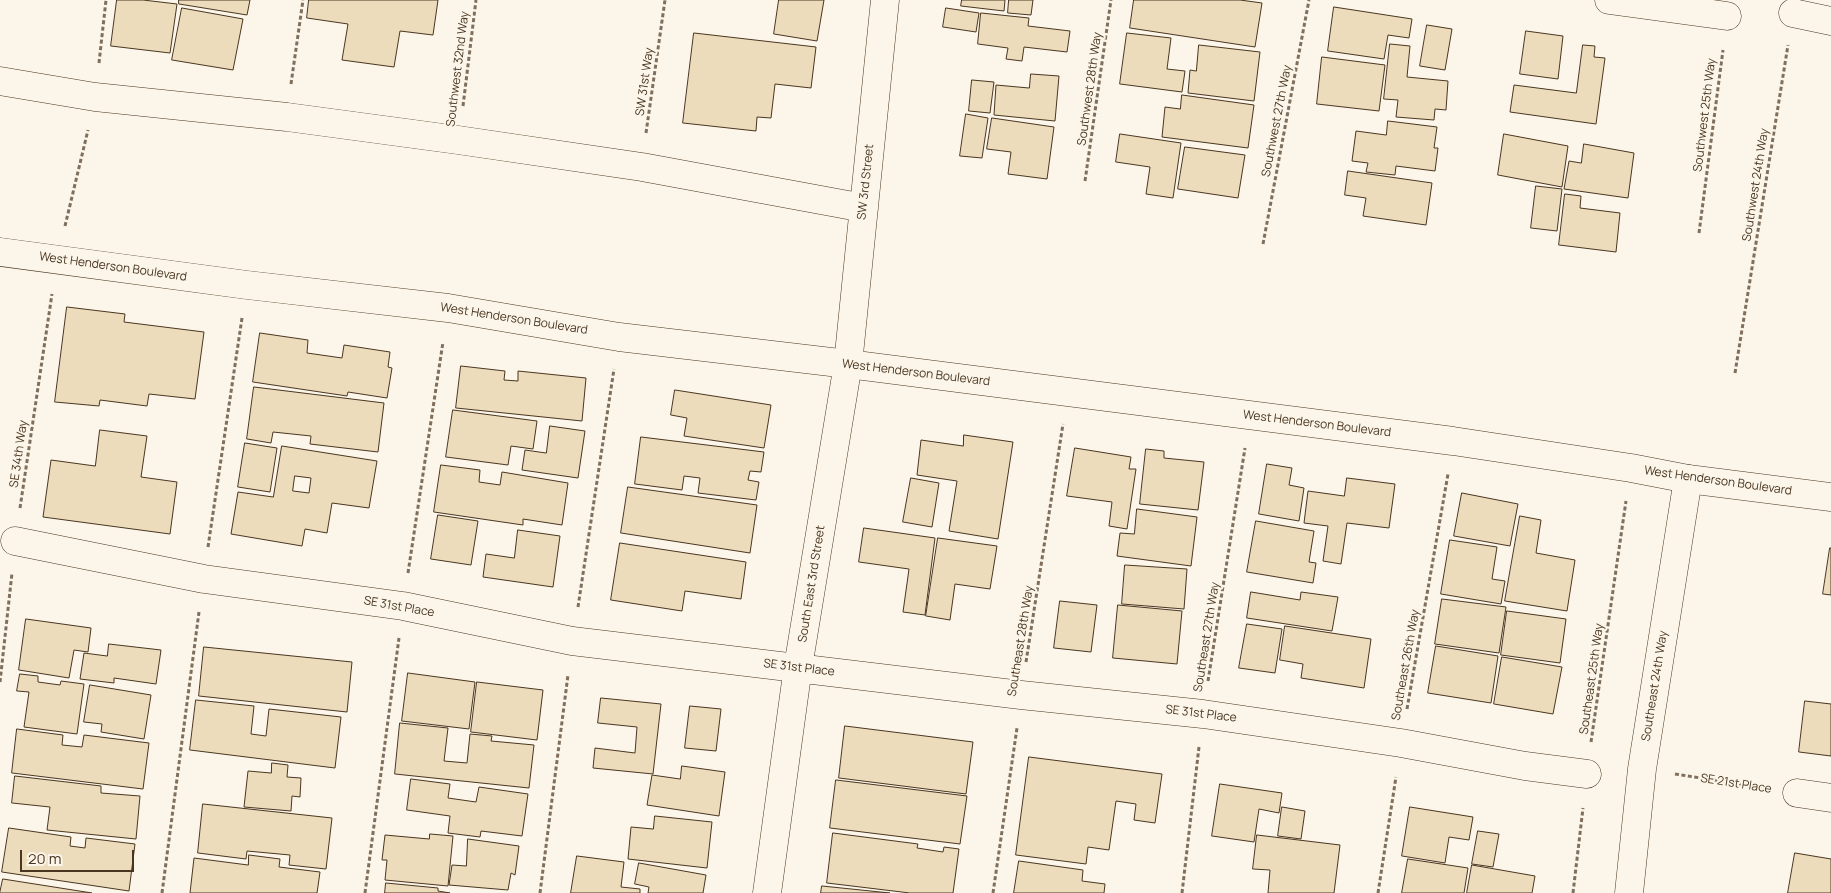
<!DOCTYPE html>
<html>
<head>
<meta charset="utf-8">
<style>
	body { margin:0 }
	#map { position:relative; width:1831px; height:893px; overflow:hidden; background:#fbf6e9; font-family:Manrope,sans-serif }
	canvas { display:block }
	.scale { position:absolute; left:20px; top:850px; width:114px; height:22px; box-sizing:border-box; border:2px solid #4a3520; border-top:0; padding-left:6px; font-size:15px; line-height:18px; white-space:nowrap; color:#4a3520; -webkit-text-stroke:4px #fbf6e9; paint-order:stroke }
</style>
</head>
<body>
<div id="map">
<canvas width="1831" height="893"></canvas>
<div class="scale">20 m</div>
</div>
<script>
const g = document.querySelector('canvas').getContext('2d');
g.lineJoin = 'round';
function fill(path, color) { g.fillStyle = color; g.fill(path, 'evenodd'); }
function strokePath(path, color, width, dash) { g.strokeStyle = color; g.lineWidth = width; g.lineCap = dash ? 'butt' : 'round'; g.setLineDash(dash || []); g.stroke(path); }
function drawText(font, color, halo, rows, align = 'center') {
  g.font = font + ' Manrope,sans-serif'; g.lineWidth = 4; g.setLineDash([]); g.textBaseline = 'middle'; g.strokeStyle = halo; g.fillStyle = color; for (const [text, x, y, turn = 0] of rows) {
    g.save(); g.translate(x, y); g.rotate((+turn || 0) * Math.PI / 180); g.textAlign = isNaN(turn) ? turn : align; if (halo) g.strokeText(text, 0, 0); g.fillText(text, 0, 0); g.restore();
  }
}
const building = new Path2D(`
	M117,0H143L177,4L170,53L111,46Z
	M179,0H250L247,15L179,4Z
	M309,0H438L433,35L400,31L394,67L342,60L348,24L307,18Z
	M779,0H824L817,41L774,34Z
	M962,0H1005L1004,11L961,6Z
	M1009,0H1033L1031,15L1008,13Z
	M1134,0H1240L1262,3L1255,47L1130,28Z
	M1334,7L1412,19L1409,38L1388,35L1384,59L1328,51Z
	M182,8L243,19L233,70L172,60Z
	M946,8L979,13L976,32L943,27Z
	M981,13L1029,18L1028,26L1070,31L1067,52L1024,47L1022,61L1006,59L1008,48L978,44Z
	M1427,25L1452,29L1445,70L1420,66Z
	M1526,31L1563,36L1558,79L1520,74Z
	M694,33L816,47L811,88L775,84L771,118L757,117L756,131L683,123Z
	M1127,33L1171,38L1167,69L1185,71L1182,92L1120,84Z
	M1390,44L1410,46L1407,77L1448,81L1446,110L1435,109L1434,120L1396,117L1398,100L1384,99Z
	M1199,45L1260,52L1254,101L1188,93L1190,70L1196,71Z
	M1583,45L1595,46L1594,57L1605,58L1596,124L1510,112L1514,85L1576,93Z
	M1322,57L1385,65L1379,111L1317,104Z
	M1031,74L1059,76L1055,121L994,115L996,85L1029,88Z
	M972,80L994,82L990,113L969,111Z
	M1182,95L1254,105L1248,148L1162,137L1165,107L1180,109Z
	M966,114L988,118L982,158L960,156Z
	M992,118L1054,127L1047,179L1008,174L1011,152L987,149Z
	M1388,121L1437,127L1434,148H1438L1435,171L1396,166L1395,175L1366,172L1368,163L1352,161L1356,131L1386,135Z
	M1120,134L1181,143L1173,198L1146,194L1150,167L1116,162Z
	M1504,134L1568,146L1562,187L1498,175Z
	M1584,144L1634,153L1628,198L1564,189L1569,161L1581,163Z
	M1185,147L1245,155L1238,198L1178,189Z
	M1348,171L1432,183L1426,225L1363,216L1366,198L1345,195Z
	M1536,186L1562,189L1557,231L1531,228Z
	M1565,194L1581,196L1580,208L1620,213L1616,252L1559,245Z
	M67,307L125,314L124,322L204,332L195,399L149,394L147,406L100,400L99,406L55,402Z
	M260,333L308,340L307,353L342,358L344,345L390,352L388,367L392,368L387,398L348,392L347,396L253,382Z
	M461,366L505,371L504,380L518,381V371L586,378L582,421L456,408Z
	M254,387L384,403L378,452L310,444L311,436L273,432L271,443L247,439Z
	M675,390L771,405L764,448L684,436L687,418L671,415Z
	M453,410L537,421L533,449L511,446L508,465L446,457Z
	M550,426L585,431L578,478L522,470L525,450L546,453Z
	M100,430L147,436L141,477L177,482L170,534L43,517L51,460L95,466Z
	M964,435L1013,442L998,539L949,531L957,481L917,475L921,440L963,446Z
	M641,437L764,452L761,472L750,471L748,480L759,482L756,500L698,493L700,478L684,476L682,490L635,484Z
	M245,443L277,448L270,492L238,487Z
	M282,446L377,461L369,508L332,503L327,533L305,529L302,546L231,534L238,492L273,497ZM295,476L311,478L309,493L293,491Z
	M1075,448L1131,457L1129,469H1136L1127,529L1109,526L1112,502L1067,496Z
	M1146,449L1164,451V458L1204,462L1198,510L1140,504Z
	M1267,464L1292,468L1289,485L1304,488L1299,521L1259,514Z
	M441,465L480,470L479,482L500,485L502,472L568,483L562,525L523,519V525L434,512Z
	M911,478L939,483L932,527L903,522Z
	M1347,478L1395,484L1389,528L1347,523L1341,564L1323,561L1328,526L1304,523L1308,491L1344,496Z
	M628,487L757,505L750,553L621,533Z
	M1462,493L1518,504L1510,546L1454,536Z
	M1137,509L1197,517L1191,566L1117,556L1120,533L1134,534Z
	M438,515L478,521L471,565L431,559Z
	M1520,516L1541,520L1536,553L1575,560L1567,611L1505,601Z
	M1256,521L1314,531L1309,562L1316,563L1313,583L1247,572Z
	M864,528L935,538L925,615L903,612L909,569L859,562Z
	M518,530L560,536L553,587L483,577L486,554L514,558Z
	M938,538L997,546L990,589L955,584L950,620L926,616Z
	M1450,540L1497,547L1492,579L1505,581L1501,604L1441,594Z
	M620,543L746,562L741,599L685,591L682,611L611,600Z
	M1830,548H1831V595L1823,594Z
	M1125,565L1187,569L1184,609L1122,604Z
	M1251,592L1300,600L1301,592L1338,597L1332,631L1247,618Z
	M1442,599L1506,607L1499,653L1435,644Z
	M1060,601L1097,605L1091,652L1054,648Z
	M1118,605L1182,611L1177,664L1113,658Z
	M1507,611L1566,619L1560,663L1501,655Z
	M26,619L91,628L88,652L74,650L69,678L19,670Z
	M1247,624L1282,629L1275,673L1239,668Z
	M1285,626L1371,639L1364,688L1301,678L1303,664L1280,660Z
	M109,644L161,650L156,684L114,678V683L80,679L84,653L107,656Z
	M1436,646L1498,656L1491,703L1428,693Z
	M204,647L352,662L347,712L199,696Z
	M1502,657L1562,667L1553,714L1494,704Z
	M408,673L475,682L469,729L402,721Z
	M20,674L38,676V682L60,685L61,681L84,684L77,734L24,727L29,692L17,691Z
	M477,682L543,690L537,740L471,732Z
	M90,685L151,695L144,739L101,732L102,724L84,722Z
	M601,698L661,704L653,774L593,768L595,748L635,753L637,727L598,723Z
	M196,700L254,706L251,734L266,736L269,709L341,717L335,768L190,750Z
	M1805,701L1831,704V756L1799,752Z
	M690,706L721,709L716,751L685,748Z
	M400,723L448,728L444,761L467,763L470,734L492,736L491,741L534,745L529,788L395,774Z
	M845,726L973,742L966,794L839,778Z
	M17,729L63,735L62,745L82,747L84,735L149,743L143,789L12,773Z
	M1029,757L1162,774L1155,823L1134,820L1136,804L1116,801L1109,850L1088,847L1086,864L1016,855Z
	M272,763L288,765L287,777L301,778L300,797L292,796L291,811L244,807L248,771L271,773Z
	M682,766L725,772L719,816L647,805L652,775L680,779Z
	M15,776L101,786V793L140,796L136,839L47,830L50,807L12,803Z
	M411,779L450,784L448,798L476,802L479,787L528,794L522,836L481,831L480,837L448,833L450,816L407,810Z
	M836,780L967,796L960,844L830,828Z
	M1220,784L1282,793L1279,813L1259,809L1254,842L1212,836Z
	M203,804L332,818L326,869L289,865L290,855L247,851L246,859L198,853Z
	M1282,807L1305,811L1301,839L1278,836Z
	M1410,807L1473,817L1469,840L1449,837L1445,863L1402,856Z
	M655,816L712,822L707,868L628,859L631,827L653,829Z
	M9,828L71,837L70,846L85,848L86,838L135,844L129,891L2,872Z
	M1478,831L1499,834L1493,867L1472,864Z
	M833,833L918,844L917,848L943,852L944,847L959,849L953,893H910L827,883Z
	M430,834L453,836L448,886L385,880L387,860H382L385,835L429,839Z
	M1257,835L1340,845L1334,893H1268L1270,870L1253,869Z
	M468,839L519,846L515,875L511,873L508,890L449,885L452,865L466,866Z
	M1795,853L1831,859V893H1788Z
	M249,855L280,859L279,867L320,872L317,893H190L194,858L248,865Z
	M577,856L624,862L621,887L640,889V893H571Z
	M1408,859L1468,868L1464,893H1402Z
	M1019,861L1083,870L1082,881L1105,884L1104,893H1014Z
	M639,863L706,875L703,893H648L649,887L635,884Z
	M1472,865L1535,876L1532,893H1467Z
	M3,879L92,893H0Z
	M386,883L438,888V891L450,893H385Z
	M822,886L890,893H821Z`);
const path = new Path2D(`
	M99,63L106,0
	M291,84L303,0
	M463,106L476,0
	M646,133L665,0
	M1085,181L1111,0
	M65,226L88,130
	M1699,233L1723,50
	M1263,244L1309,0
	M1735,373L1788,45
	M20,508L52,294
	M208,547L242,318
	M408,573L443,342
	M578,607L614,369
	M1026,662L1063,424
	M1208,681L1245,448
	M0,682L12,573
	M1407,709L1448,474
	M1591,742L1626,501
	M1675,774L1765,788
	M162,893L199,612
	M365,893L399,638
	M540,893L568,675
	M993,893L1017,728
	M1182,893L1199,747
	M1378,893L1396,777
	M1573,893L1583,808`);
const minor = new Path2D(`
	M1609,0L1727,16
	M1793,13L1831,21
	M0,81L95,97L287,117L458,140L642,167L864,208
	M15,541L204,579L403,606L572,641L1021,695L1203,714L1401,743L1525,766L1587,774
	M1797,793L1831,798
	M767,893L798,667L848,364L885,0
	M1629,893L1642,769L1688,479`);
const tertiary = new Path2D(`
	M0,252L247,285L448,308L619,337L848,364L1453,441L1631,468L1688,479L1831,497`);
const streetNames = [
	["Southwest 32nd Way",458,69,-83],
	["SW 31st Way",645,82,-82],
	["Southwest 28th Way",1090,89,-82],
	["Southwest 25th Way",1705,115,-83],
	["Southwest 27th Way",1277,121,-79],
	["SW 3rd Street",866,182,-84],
	["Southwest 24th Way",1756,185,-81],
	["West Henderson Boulevard",113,267,8],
	["West Henderson Boulevard",514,319,9],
	["West Henderson Boulevard",916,373,7],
	["West Henderson Boulevard",1317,424,7],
	["SE 34th Way",19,454,-82],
	["West Henderson Boulevard",1718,481,8],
	["South East 3rd Street",812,584,-81],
	["SE 31st Place",399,607,10],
	["Southeast 27th Way",1207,637,-81],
	["Southeast 28th Way",1021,641,-81],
	["Southeast 26th Way",1406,665,-80],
	["SE 31st Place",799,668,7],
	["Southeast 25th Way",1592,679,-82],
	["Southeast 24th Way",1655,686,-81],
	["SE 31st Place",1201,714,7],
	["SE 21st Place",1736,784,9]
];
fill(building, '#ecdcbc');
strokePath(building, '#4a3520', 1);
strokePath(minor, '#4a3520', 29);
strokePath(tertiary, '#4a3520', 29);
strokePath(path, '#7f6f5c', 3, [4, 2.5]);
strokePath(minor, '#fbf6e9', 28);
strokePath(tertiary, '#fbf6e9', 28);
drawText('12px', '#4a3520', '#fbf6e9', streetNames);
</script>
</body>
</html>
